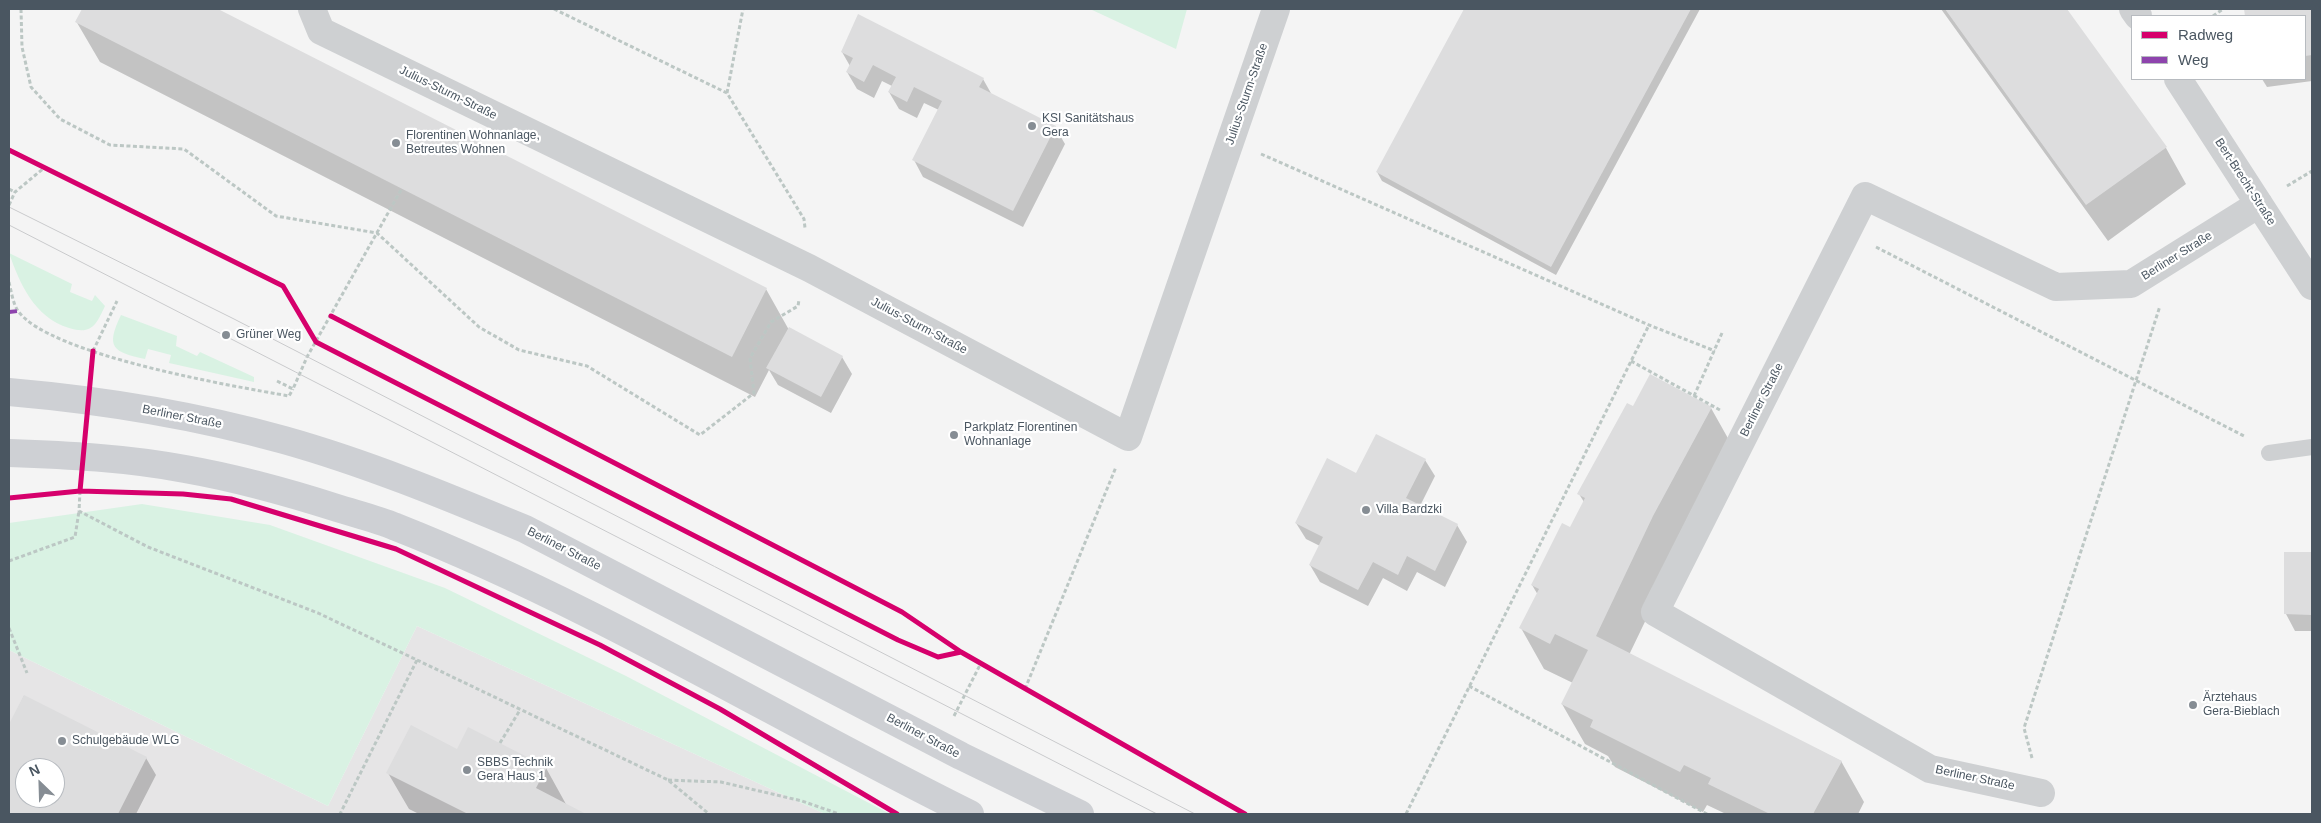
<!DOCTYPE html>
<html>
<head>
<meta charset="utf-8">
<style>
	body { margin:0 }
	#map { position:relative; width:2321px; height:823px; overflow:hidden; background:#f4f4f4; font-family:Helvetica,sans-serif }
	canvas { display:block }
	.frame { position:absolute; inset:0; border:10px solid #4a5661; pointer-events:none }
	.legend { position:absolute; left:2131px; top:15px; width:175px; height:65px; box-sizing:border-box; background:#fff; border:1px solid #b7bbc0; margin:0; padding:6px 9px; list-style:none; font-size:15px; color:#4a5661 }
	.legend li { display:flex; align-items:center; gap:10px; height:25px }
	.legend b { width:25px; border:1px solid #b7bbc0 }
	.north { position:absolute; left:15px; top:758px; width:50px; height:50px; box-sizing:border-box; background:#fff; border:1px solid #b7bbc0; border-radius:50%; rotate:336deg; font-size:14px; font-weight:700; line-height:20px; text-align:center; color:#4a5661 }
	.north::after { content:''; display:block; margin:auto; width:18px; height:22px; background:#868d94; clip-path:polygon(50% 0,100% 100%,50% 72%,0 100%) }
</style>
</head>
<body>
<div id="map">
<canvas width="2321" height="823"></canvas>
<div class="frame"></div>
<ul class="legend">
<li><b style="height:6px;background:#d6006c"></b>Radweg</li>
<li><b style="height:6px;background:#8e44ad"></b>Weg</li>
</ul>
<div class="north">N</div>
</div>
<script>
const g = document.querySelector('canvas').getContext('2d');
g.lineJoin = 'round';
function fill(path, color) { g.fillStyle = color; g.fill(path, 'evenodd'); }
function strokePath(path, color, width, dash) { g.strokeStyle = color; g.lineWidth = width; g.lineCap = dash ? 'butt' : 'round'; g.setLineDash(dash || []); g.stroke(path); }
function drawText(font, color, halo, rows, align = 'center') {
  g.font = font + ' Helvetica,sans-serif'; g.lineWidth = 4.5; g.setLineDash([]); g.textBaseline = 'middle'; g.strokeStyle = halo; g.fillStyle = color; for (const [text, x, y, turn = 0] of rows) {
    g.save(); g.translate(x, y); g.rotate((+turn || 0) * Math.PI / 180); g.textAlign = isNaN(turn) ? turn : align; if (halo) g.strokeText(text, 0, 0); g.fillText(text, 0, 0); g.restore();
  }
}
const education = new Path2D(`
	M417,626L825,814H9V650L328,806ZM25,768H55V798H25Z`);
const green = new Path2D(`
	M1090,9H1187L1176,49Z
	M9,253L72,284L70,292L92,301L95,295L105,306C96,325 92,335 69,328C34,317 20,284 9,253Z
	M121,315L177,336L176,346L197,356L200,352L254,377V382L169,363L171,355L148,349L145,359C113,352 105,348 121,315Z
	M142,504L270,525L445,588L626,676L890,814H825L417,626L328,806L9,650V523Z`);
const shadow = new Path2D(`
	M83,9H216L766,289L789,330L842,357L852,374L831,413L778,385L769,370L755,397L100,62L76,21Z
	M1466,9H1700L1556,275L1382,181L1377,172Z
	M1941,9H2065L2166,148L2186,184L2108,241Z
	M2245,9H2312V81L2267,87L2262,79H2305V16H2246Z
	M842,52L983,79L992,95L1055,127L1065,144L1023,227L923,177L914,160L939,110L924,103L917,118L899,109L889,92L892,86L882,81L874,98L857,89L847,72L850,66Z
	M1633,407L1711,408L1734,449L1676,557L1629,655L1841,761L1864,802L1858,814H1726L1707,805L1703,812L1615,767L1608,756L1585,744L1562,704L1573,683L1544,669L1521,628L1538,595L1532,585L1570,529L1584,502L1579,494Z
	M1425,460L1435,476L1420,506L1457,525L1467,542L1445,587L1417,572L1407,591L1383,578L1368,606L1320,582L1310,565L1320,546L1306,539L1296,523L1357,474Z
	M2285,553L2312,554V631H2295L2286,614Z
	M24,696L146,758L156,775L136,814H9V727ZM25,768H55V798H25Z
	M457,751L546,768L567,806L584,814H419L409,809L388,773Z`);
const building = new Path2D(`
	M82,9H218L767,288L732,357L75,22Z
	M1464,9H1691L1551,267L1376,172Z
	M1945,9H2067L2167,147L2086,205Z
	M2244,9H2312V55L2305,56V16H2245Z
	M858,14L984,78L979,87L1056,126L1013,211L912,160L942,101L914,87L907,102L888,92L896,77L873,65L864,82L846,72L853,58L841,52Z
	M789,327L843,356L821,397L766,368Z
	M1650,374L1712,407L1653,516L1596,636L1842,761L1813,814H1770L1708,784L1711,778L1684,765L1680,772L1590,727L1593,720L1561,704L1588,650L1555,634L1550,644L1519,628L1539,589L1531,585L1562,523L1570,527L1585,498L1577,494L1627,403L1633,406Z
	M1376,434L1426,459L1406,498L1458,524L1435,571L1407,556L1398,575L1373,562L1358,590L1309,565L1323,537L1295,523L1327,458L1356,473Z
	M2284,552H2312V615L2284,614Z
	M24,695L147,757L118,814H9V724ZM25,768H55V798H25Z
	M411,725L457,749L468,727L547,767L536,788L586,814H468L386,773Z`);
const path = new Path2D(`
	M21,9L22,47L31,87L60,119L110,145L184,149L276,216L377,233L479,327L519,350L587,366L700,435L754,393L750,358L771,322L798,306L799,300
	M554,9L727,93L804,219L805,228
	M2213,16L2223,9
	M727,93L743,9
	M1261,154L1649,325L1715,351
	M2287,186L2312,171
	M9,189L15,192
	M9,205L15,192L44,168
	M1876,247L2246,437
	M9,282C11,290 13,304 18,311C50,355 232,386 289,396L293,389
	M331,316L902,612L961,652
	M93,351L117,301
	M1631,361L1720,410
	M277,381L293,389L307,357L401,190
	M1694,396L1722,333
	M80,491L79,511L148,547L318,613L417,660L340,814
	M9,561L75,537L79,511
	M9,628L27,673
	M417,660L668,780L709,814
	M1469,686L1707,814
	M1025,689L1116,467
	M954,716L981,663
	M500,743L520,710
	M2032,758L2024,728L2160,306
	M668,780L721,782L802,801L839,814
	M1406,814L1649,325`);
const lane = new Path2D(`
	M2269,453L2312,447`);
const street = new Path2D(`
	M312,9L321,31L809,268L1128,437L1276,9
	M2133,9L2138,16
	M2178,79L2312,286
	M2041,793L1930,769L1655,612L1865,196L2056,287L2131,284L2259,204`);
const secondary = new Path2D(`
	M9,392C101,400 194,415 284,440C366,463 446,496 525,529L961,756L1080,814
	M9,453C67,455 127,458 185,469C236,478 287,492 337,508C356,514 377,519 396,527C596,606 778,719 970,814`);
const tram = new Path2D(`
	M9,207L234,319L1195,814
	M9,225L1157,814`);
const quiet = new Path2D(`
	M9,312L18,311`);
const cycleway = new Path2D(`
	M9,150L283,286L316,342L898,640L938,657L961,652
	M331,316L902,612L961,652L1245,814
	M80,491L93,351
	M9,498L80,491L183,494L231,499L396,549L600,645L720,709L897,814`);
const markers = [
	[1032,126,5,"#868d94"],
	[396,143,5,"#868d94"],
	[226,335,5,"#868d94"],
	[954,435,5,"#868d94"],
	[1366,510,5,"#868d94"],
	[2193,705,5,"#868d94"],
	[62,741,5,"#868d94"],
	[467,770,5,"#868d94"]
];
const streetNames = [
	["Julius-Sturm-Straße",448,93,26],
	["Julius-Sturm-Straße",1247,94,-71],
	["Bert-Brecht-Straße",2245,182,57],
	["Berliner Straße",2177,256,-32],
	["Julius-Sturm-Straße",919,326,28],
	["Berliner Straße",1762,400,-63],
	["Berliner Straße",182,417,11],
	["Berliner Straße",564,549,27],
	["Berliner Straße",923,736,28],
	["Berliner Straße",1975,778,12]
];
const poiNames = [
	["KSI Sanitätshaus",1042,119],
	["Gera",1042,133],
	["Florentinen Wohnanlage,",406,136],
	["Betreutes Wohnen",406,150],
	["Grüner Weg",236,335],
	["Parkplatz Florentinen",964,428],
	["Wohnanlage",964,442],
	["Villa Bardzki",1376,510],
	["Ärztehaus",2203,698],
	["Gera-Bieblach",2203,712],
	["Schulgebäude WLG",72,741],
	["SBBS Technik",477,763],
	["Gera Haus 1",477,777]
];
fill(education, '#e6e5e6');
fill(green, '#d9f2e3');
fill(shadow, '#0003');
fill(building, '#ddddde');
strokePath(path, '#bcc7c4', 3, [4, 2.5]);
strokePath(lane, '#ced0d2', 16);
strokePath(street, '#ced0d2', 28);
strokePath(secondary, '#ced0d4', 28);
strokePath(tram, '#c9cacc', 1);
strokePath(quiet, '#8e44ad', 4, [8, 4]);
strokePath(cycleway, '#d6006c', 5);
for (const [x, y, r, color] of markers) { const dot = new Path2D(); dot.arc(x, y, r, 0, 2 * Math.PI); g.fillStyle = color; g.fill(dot); strokePath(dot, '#fff', 2); }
drawText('12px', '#4a5661', '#fff', streetNames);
drawText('12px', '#4a5661', '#fff', poiNames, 'left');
</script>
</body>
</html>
